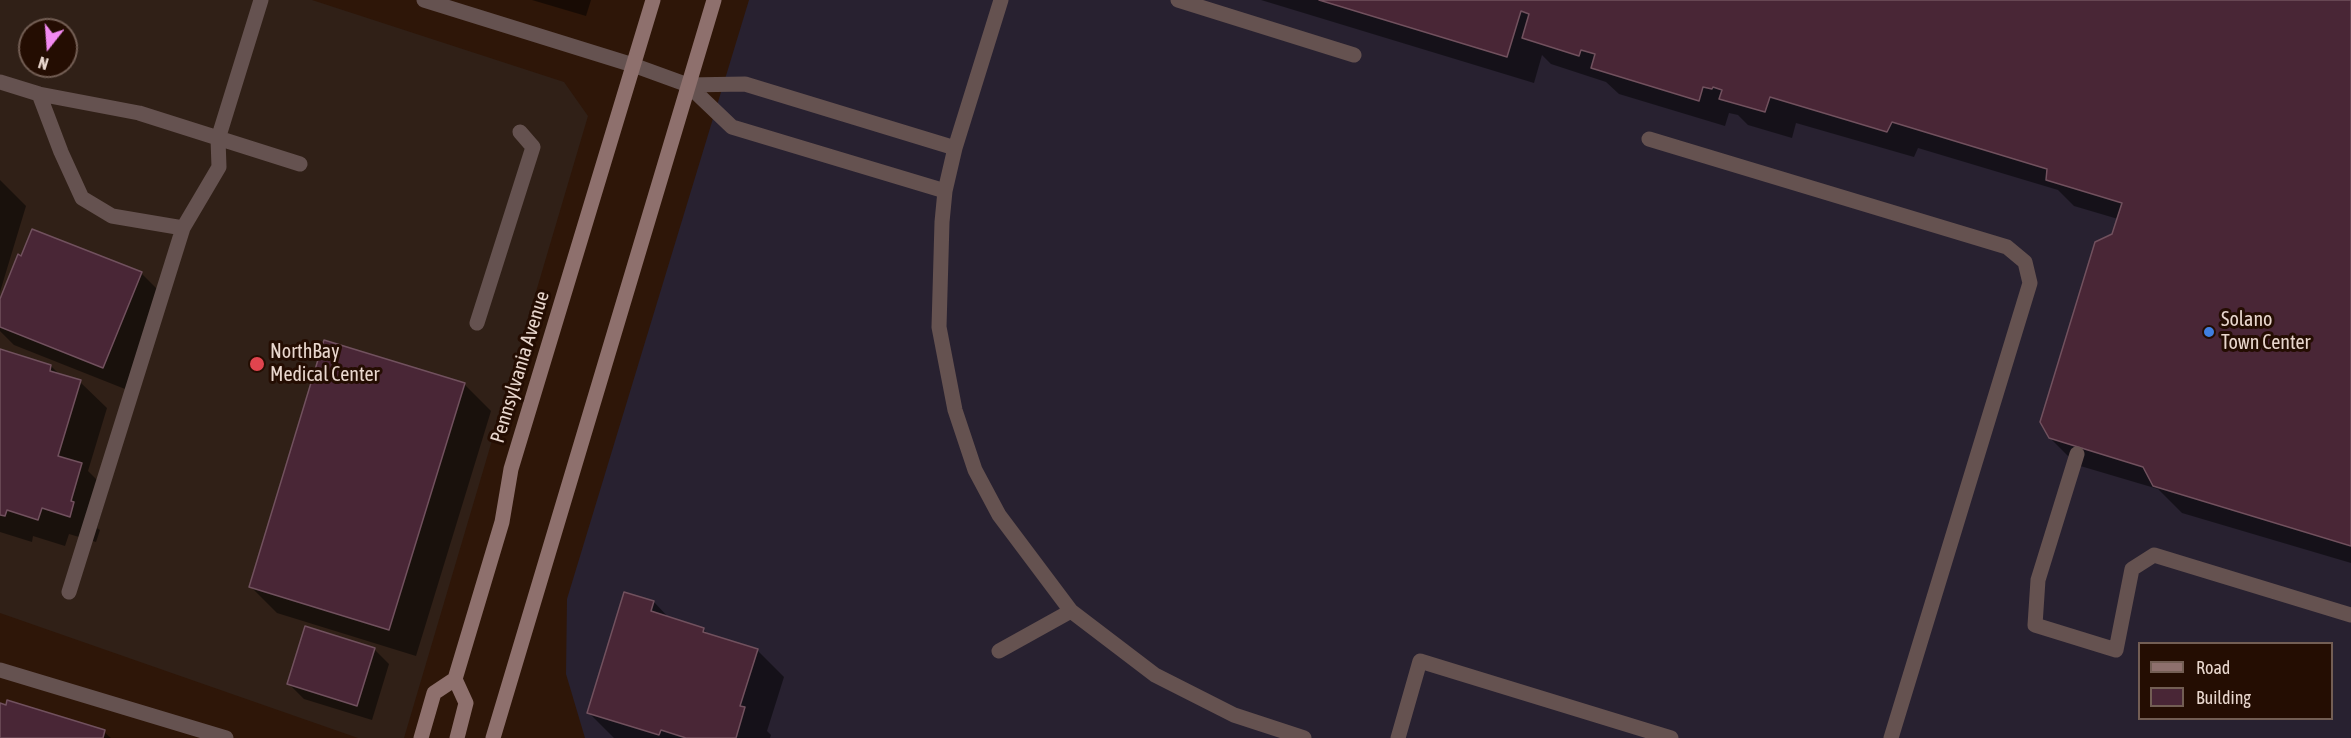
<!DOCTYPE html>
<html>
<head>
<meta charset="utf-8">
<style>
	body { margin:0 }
	#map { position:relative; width:2351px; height:738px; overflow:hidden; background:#2e1608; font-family:"Asap Condensed",sans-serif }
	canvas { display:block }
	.legend { position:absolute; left:2138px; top:642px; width:195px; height:78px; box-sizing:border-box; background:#240d02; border:2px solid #735e54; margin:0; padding:8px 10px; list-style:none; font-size:18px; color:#e9d7ce }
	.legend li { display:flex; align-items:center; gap:12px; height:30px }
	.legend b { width:30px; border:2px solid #735e54 }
	.north { position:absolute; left:18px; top:18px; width:60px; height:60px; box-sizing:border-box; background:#240d02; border:2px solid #735e54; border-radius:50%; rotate:197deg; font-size:16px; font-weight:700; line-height:24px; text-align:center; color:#e9d7ce }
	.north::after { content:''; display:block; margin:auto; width:21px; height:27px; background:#f38af2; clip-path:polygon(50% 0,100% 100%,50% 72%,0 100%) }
</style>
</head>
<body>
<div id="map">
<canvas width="2351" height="738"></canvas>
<ul class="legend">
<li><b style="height:8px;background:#8e706d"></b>Road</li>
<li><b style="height:16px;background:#492636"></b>Building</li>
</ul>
<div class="north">N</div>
</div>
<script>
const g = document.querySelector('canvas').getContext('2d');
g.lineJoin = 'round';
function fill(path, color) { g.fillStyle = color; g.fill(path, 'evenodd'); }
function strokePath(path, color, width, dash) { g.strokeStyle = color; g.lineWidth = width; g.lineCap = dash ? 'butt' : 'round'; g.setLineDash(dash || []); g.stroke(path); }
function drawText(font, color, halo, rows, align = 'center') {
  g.font = font + ' "Asap Condensed",sans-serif'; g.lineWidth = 6; g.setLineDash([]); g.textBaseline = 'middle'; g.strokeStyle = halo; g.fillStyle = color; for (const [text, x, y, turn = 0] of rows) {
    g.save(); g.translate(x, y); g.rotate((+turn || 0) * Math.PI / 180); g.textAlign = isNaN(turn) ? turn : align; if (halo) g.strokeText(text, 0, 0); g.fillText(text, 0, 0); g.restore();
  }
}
const commercial = new Path2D(`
	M749,0H2351V738H585L566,674L567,599ZM2140,644H2332V718H2140Z`);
const medical = new Path2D(`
	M0,0H312L564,82L588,116L404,738H358L0,613ZM30,30H66V66H30Z`);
const shadow = new Path2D(`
	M532,0H591L586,16Z
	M1261,0H2351V563L2182,513L2158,489L2077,465L2050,438L2118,219L2074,206L2058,190L1918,148L1914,157L1796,123L1792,138L1748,125L1738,115L1729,113L1725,126L1619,94L1606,82L1551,64L1542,55L1534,83Z
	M0,180L26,206L0,292Z
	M141,273L163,295L125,389L14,345L0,331V303Z
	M0,351L51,366L60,375L80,382L107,408L88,471L108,491L97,528L100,530L96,542L69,534L65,546L33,536L32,542L0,532Z
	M464,384L491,411L416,656L277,613L251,587Z
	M654,602L670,619L703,629L710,636L757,650L784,677L767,731L771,735L770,738H614L589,713Z
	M374,649L389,664L372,720L304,699L289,684Z
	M0,705L104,732L111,738H0Z`);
const building = new Path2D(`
	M1319,0H2351V546L2153,486L2143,467L2049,438L2040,422L2095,242L2112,234L2122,203L2046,180L2047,169L1892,122L1887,132L1770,97L1765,112L1719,99L1722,90L1713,87L1712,89L1703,87L1699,101L1591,68L1595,54L1581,50L1579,56L1522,38L1529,14L1521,11L1507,57Z
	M32,229L142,272L103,368L0,327V299L18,254L21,256Z
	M324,340L465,383L389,630L249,587Z
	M0,349L51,365L50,371L81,380L58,456L82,463L71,501L74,502L70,517L42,508L38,520L7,510L5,516L0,515Z
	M624,592L654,601L651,611L704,628L703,632L758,649L740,706L745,707L736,738H686L661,730L659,735L587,713Z
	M305,626L375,648L357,706L287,684Z
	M7,700L105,730L103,738H0V703L6,705Z`);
const lane = new Path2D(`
	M1001,0L955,148L945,191L942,222L939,327L955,410L975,470L999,515L1071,611L1155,675L1234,715L1304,738
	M1178,0L1354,55
	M0,82L39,94L139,113L300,164
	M688,85L732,127L945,191
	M688,85L745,84L955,148
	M39,94L61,152L82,198L112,216L183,228
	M1649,139L2007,247L2025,262L2030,283L1891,738
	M477,323L533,147L520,132
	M2077,454L2038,580L2035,625L2116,650L2132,569L2154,555L2351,615
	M69,592L183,228L219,167L218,139L261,0
	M999,651L1071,611
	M0,670L226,738
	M1398,738L1420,661L1671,738`);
const street = new Path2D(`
	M424,0L633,65L688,85`);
const secondary = new Path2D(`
	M455,679L466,703L457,738
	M421,738L434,693L455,679L502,522L511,469L653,0
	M493,738L714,0`);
const markers = [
	[2209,332,6,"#3f7fe0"],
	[257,364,8,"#e0444e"]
];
const poiNames = [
	["Solano",2221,320],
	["Town Center",2221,343],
	["NorthBay",270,352],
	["Medical Center",270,375]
];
const streetNames = [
	["Pennsylvania Avenue",520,367,-73]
];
fill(commercial, '#282130');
fill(medical, '#302017');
fill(shadow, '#0007');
fill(building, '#492636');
strokePath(building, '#71515e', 1.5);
strokePath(lane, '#655250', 15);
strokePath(street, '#655250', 15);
strokePath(secondary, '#8e706d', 15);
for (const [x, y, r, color] of markers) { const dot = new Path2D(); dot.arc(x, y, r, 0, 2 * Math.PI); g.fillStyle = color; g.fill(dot); strokePath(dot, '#240d02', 2); }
drawText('20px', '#e9d7ce', '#240d02', poiNames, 'left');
drawText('20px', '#e9d7ce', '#240d02', streetNames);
</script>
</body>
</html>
